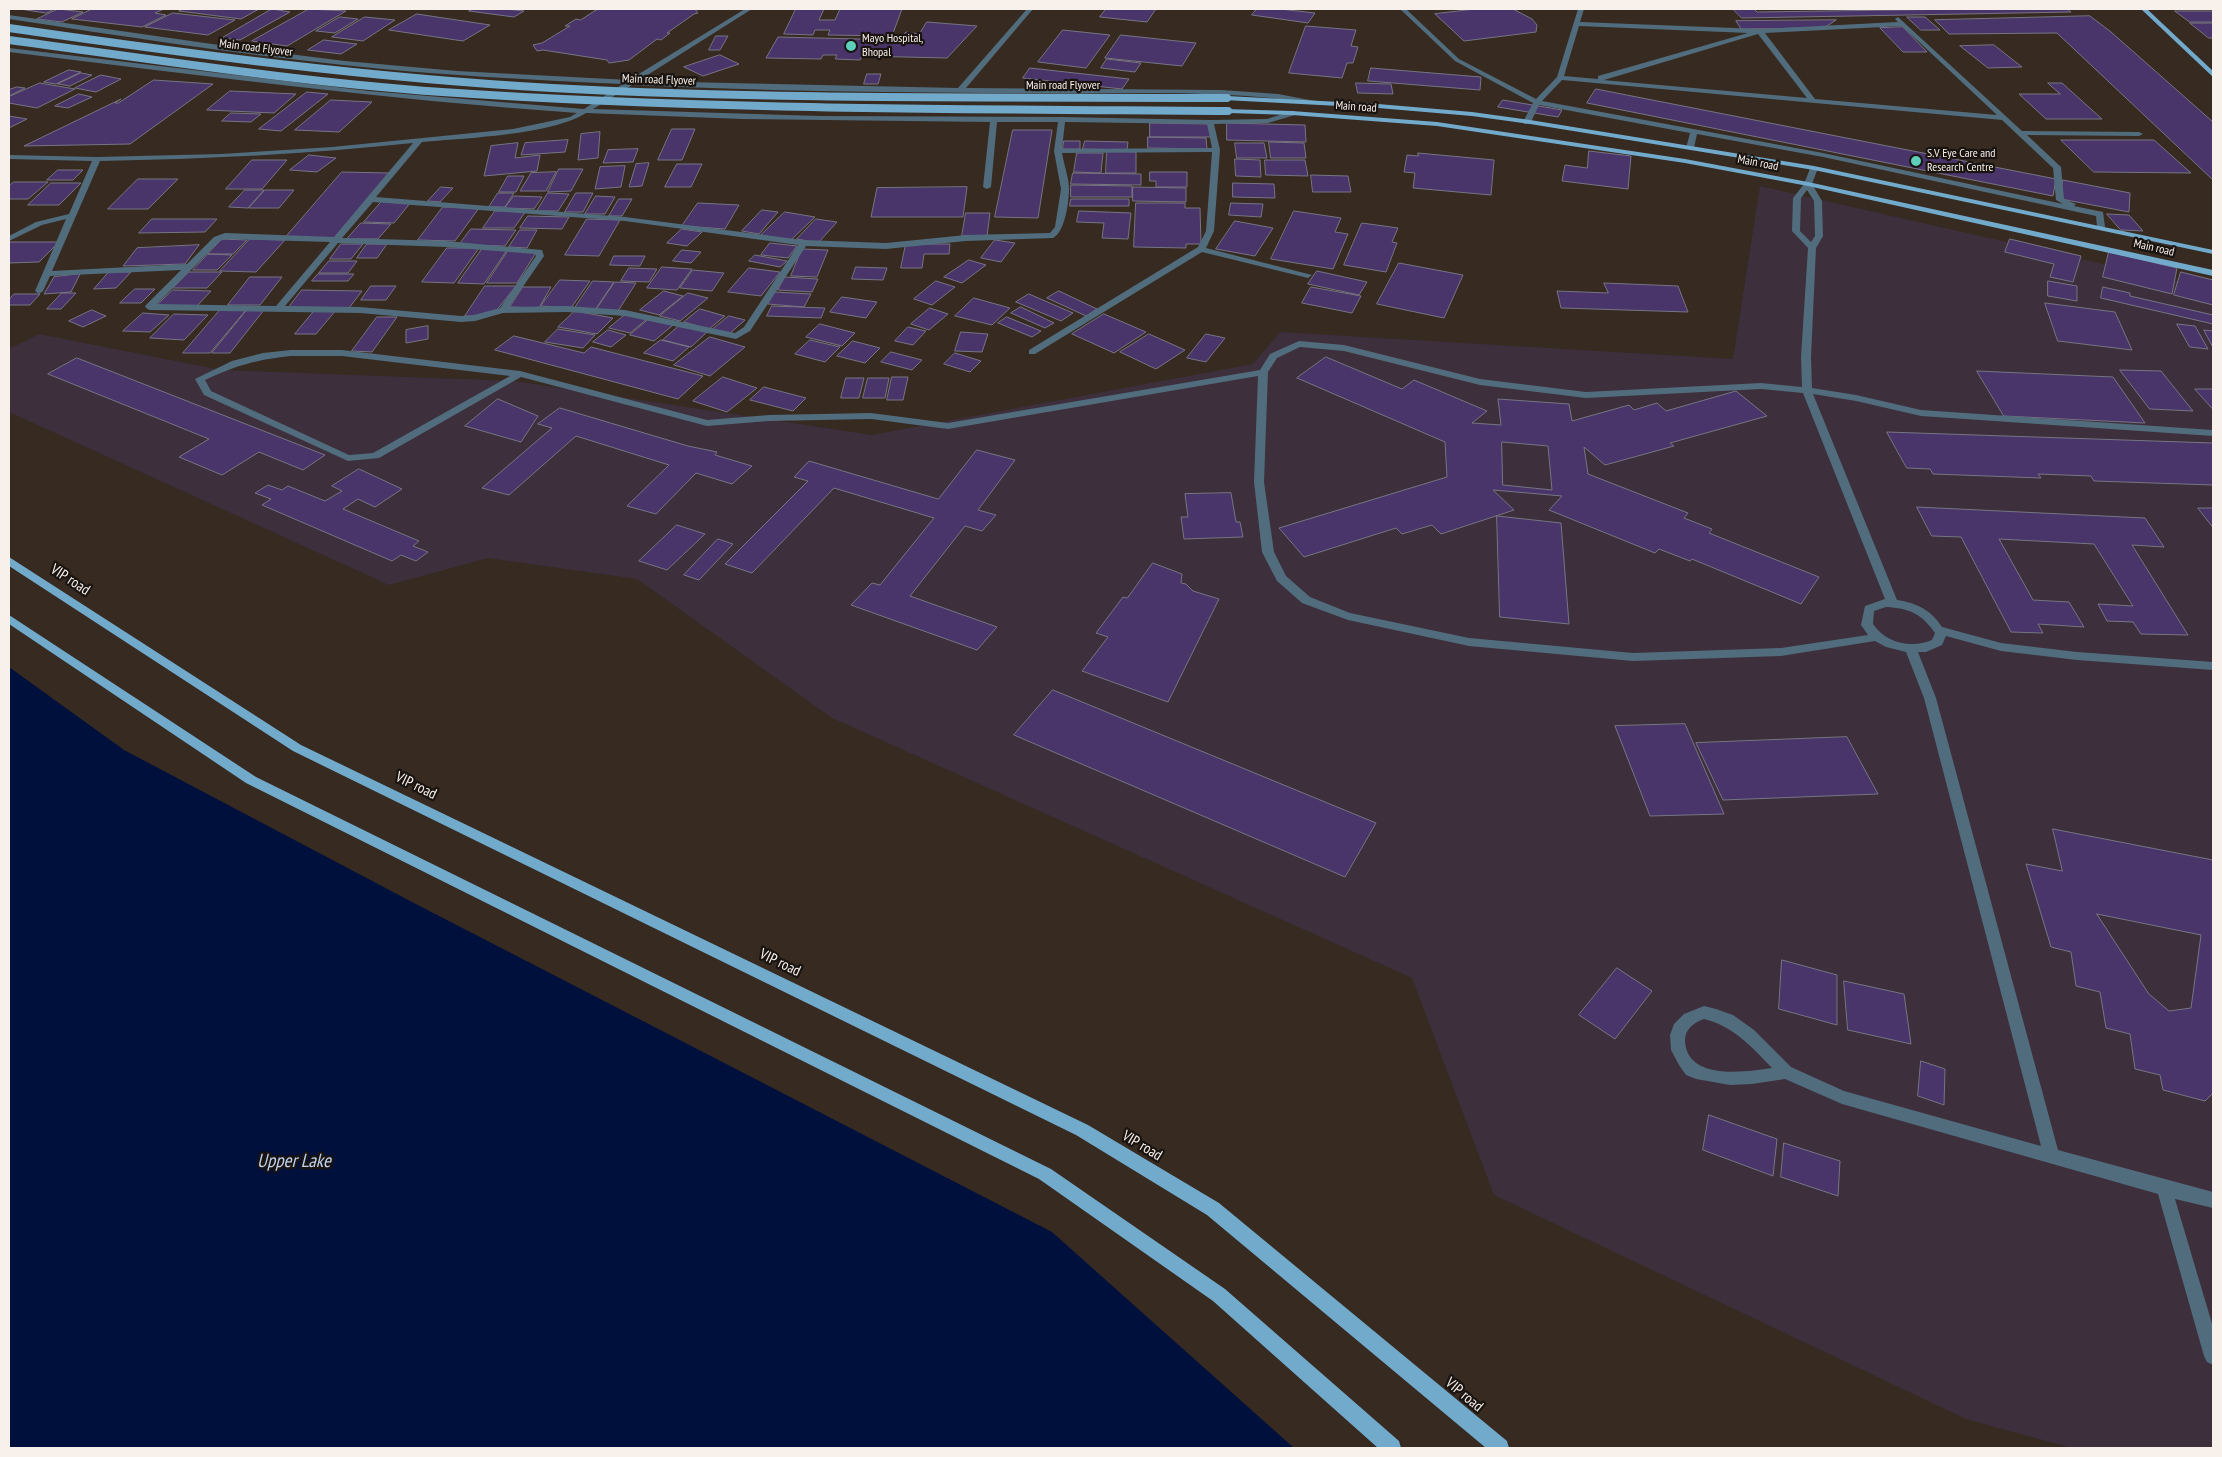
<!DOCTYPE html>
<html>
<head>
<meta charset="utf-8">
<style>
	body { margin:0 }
	#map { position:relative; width:2222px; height:1457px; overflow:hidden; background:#362a21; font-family:"PT Sans Narrow",sans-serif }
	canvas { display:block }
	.frame { position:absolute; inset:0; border:10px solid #f8f0ea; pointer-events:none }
</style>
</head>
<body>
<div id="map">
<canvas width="2222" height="1457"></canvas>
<div class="frame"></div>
</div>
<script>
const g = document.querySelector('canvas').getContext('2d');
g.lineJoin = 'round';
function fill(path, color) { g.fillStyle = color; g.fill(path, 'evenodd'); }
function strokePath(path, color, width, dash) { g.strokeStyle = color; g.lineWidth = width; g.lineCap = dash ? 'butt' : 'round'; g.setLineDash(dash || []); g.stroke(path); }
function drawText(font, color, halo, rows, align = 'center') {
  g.font = font + ' "PT Sans Narrow",sans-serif'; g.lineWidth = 4.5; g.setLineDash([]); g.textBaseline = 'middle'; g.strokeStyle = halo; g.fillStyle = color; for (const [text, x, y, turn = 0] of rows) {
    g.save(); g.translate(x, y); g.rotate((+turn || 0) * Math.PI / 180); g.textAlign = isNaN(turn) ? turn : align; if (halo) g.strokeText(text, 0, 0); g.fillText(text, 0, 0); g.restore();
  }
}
const medical = new Path2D(`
	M1760,186L2213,289V1448H2072L1966,1419L1494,1195L1412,978L832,718L637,579L488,558L389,585L9,412V349L39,334L221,370L514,381L872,435L1253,364L1280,332L1733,359Z`);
const water = new Path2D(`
	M9,667L124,750L412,902L1052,1232L1294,1448H9Z`);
const building = new Path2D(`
	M20,9H54L47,13Z
	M58,9H59L83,12L62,22L37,19Z
	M92,9H164L155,13L166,15L142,27L72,19Z
	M184,9H259L241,19L179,11Z
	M272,9L290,12L240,40L222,38Z
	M309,9L346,11L287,46L252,41Z
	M473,9H505L524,11L514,17L469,11Z
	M598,9H695L698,13L694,14L667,33H670L661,40L657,39L629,60L609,63L607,60L543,50L537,51L533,45L542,43L570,26H565L576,19L580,20Z
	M796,9H824L819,20H835L840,9H902L892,36L828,35L830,30H815L813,35L784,34Z
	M1106,9H1156L1147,22L1100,17Z
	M1257,9H1280L1315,13L1308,23L1252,15Z
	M1475,9H1513L1532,19L1537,25L1536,32L1464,41L1435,14Z
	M1733,9H1754L1757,12L1964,9H2067L2071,12L1742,18Z
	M2175,11H2213V22H2190Z
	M173,13L235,20L208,35L145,27Z
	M417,14L490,25L463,41L389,30Z
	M2090,16L2111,32L2213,122V180L2057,33L1949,34L1935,20Z
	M340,17L358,19L335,33L316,31Z
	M365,17L395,20L363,41L332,37Z
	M1907,17H1925L1940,30H1921Z
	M1836,20L1824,28L1741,29L1736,21Z
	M927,22L977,26L947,58L862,56L860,60L835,59L837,55H823L821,59L766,58L778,37L899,40L906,32L919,34Z
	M2190,23H2213V38H2209Z
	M1306,26L1356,30L1351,46L1358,47L1353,63H1347L1342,78L1289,73Z
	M1903,27L1927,52H1903L1880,28Z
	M1063,30L1110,35L1086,68L1038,62Z
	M1121,35L1196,43L1182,66L1105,58Z
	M716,36H728L720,50H709Z
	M324,40L357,44L341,54L308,50Z
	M1994,45L2022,67L1988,68L1960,46Z
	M720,55L739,64L703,76L684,67Z
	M1107,59L1141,63L1135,72L1101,68Z
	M1030,68L1129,79L1122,89L1023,78Z
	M1371,68L1481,77L1480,90L1368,81Z
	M69,70L81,72L56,84L44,82Z
	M81,73L92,75L70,86L58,84Z
	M867,74H881L878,84H864Z
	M101,75L121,79L96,92L75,88Z
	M154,80L213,84L130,144L24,146L121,99L115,103H118Z
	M40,83L75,89L37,108L9,103V97Z
	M1356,83L1391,84L1393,94L1358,93Z
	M2048,83H2062L2102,119H2046L2019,94H2060Z
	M17,87L25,88L9,96V90Z
	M1596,89L2056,179L2053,196L1587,103Z
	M230,91L296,94L274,113L207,110Z
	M307,92L328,94L281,131L259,129Z
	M79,94L92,97L68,108L55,106Z
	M331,100L372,102L339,132L295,130Z
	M1503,100L1562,110L1558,117L1498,107Z
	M231,113L261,114L251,122L222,121Z
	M9,116L27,119L9,128Z
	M1150,123L1210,124L1211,137H1150Z
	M1227,123L1305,125L1306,142L1227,140Z
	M672,129H695L682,160H658Z
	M1013,130H1052L1038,218L995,217Z
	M600,132L598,158L578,160L581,134Z
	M1148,137L1206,138L1207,149L1148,148Z
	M568,140L565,152L521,155L525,143Z
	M2061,140H2154L2191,173L2094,172Z
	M1064,141H1080V149H1063Z
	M1085,141L1128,142L1127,150L1083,149Z
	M1269,142L1304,143L1306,158H1271Z
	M518,143L515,158L540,155L537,171L484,176L491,146Z
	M1235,143H1264L1267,158H1237Z
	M638,149L633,162L603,163L608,150Z
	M1107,151L1136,152V173H1106Z
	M1589,151L1631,156L1628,189L1562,181L1565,165L1587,168Z
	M1077,153H1103L1101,173L1074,172Z
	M1418,153L1494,160L1491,195L1413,188L1415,173L1404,172L1407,155L1418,156Z
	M309,155L336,158L317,172L290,170Z
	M1235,159L1260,160L1261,177L1236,176Z
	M252,160H287L262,189H226Z
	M1265,160H1305L1308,176L1266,175Z
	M649,163L642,186L629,187L636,164Z
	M677,164H702L691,187H665Z
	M625,166L621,187L595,189L600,167Z
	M559,169H583L571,191L548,192Z
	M58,170H83L73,180H47Z
	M342,172L389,173L334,239L285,238Z
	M556,172L546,191H520L531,173Z
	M1150,172H1187V187H1156V181H1150Z
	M1073,173L1141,174V185L1071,184Z
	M1311,175L1348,176L1351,192H1313Z
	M508,176H524L516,192H499Z
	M138,179H178L148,209H108Z
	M2063,180L2130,193L2129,212L2061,199Z
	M14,182H48L28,199H9V186Z
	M51,183H81L59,205H28Z
	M1233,183L1274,184L1275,198L1233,197Z
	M1071,185L1132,186V197H1071Z
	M441,187L453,188L440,202L428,201Z
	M967,187L963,217H871L877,188Z
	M1133,187L1186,188V202L1133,201Z
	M245,190H264L248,208L229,207Z
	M265,190H294L279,208H249Z
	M498,193H514L505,207H489Z
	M548,193L569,194L558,211H537Z
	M576,193H593L583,212H565Z
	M514,196L542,197L534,209L505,208Z
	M596,196L615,197L605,214H585Z
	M619,199H632L622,216H609Z
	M1071,199H1129V206H1070Z
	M382,201L411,202L394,223L364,222Z
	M698,203L739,205L725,229L682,226Z
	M1136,203H1185V208H1200L1201,244H1186V248L1134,247Z
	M1231,203L1263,204L1261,217L1229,215Z
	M443,207L479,208L455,241L418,240Z
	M762,210L778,212L759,234L742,231Z
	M495,211H526L514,228H483Z
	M1079,211L1131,213L1128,239L1102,238L1104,223L1077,222Z
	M1294,211L1341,218L1335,232L1348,234L1333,269L1271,259Z
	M785,212L815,217L791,240L761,235Z
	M966,213H990L987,236H962Z
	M2107,214L2129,215L2143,231L2121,230Z
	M528,216L569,217L562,229L520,228Z
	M152,219H217L205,232L139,233Z
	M587,219L620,220L599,256L565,255Z
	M816,219L837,222L818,243L797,239Z
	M1235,221L1273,228L1255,256L1216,249Z
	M361,223L391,224L378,239H347Z
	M1362,223L1398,228L1392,242L1397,243L1386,272L1344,265Z
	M471,229L516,230L505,246L459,245Z
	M682,229L702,232L687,246L667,243Z
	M520,230H537L527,248L509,247Z
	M222,239L247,240L233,254H208Z
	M250,239L285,240L256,272L220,271Z
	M2010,239L2081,256L2073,282L2050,277L2054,264L2005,252Z
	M995,240L1015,243L1001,262L981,258Z
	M9,242H59L39,262L9,263Z
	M770,243L797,246L788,258L761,255Z
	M341,244H363L351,259H330Z
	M367,244H387L377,258H357Z
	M906,244H950L949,254H924L922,268H901Z
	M199,245L185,264L123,266L137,248Z
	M447,248H479L454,283L422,282Z
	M482,249L507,250L484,284L458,283Z
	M802,249L828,250L817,277L791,276Z
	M682,250L701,252L691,263L673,261Z
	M508,251H537L517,283H487Z
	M2109,252L2177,268L2172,294L2103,277Z
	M208,254L232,255L217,270H193Z
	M755,255L787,261L780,267L749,261Z
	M614,256H645L640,266L610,265Z
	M969,260L986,265L962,283L944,277Z
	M329,261H357L348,273H319Z
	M1399,263L1463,275L1444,318L1377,304Z
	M662,267L692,269L677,290L647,288Z
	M856,267L887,268L883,280L852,279Z
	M629,268L657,269L649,282L621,281Z
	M749,268L780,272L761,296L728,292Z
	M693,270L724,273L712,291L680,288Z
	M1317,271L1367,282L1359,295L1308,284Z
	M109,272H131L116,288L94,289Z
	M189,272H222L207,288H173Z
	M2181,272L2213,280V305L2174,295Z
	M80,274L71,292L44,294L54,277Z
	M318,274H354L348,281H312Z
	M250,277H282L260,305H228Z
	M785,277L818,279L812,292L778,290Z
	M560,280L590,281L571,308L541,306Z
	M593,281L614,282L595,310L574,309Z
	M936,281L955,287L932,305L914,299Z
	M2048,281L2077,286V301L2048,296Z
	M615,282L636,283L618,311L596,310Z
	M1604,283L1678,286L1688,312L1561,308L1557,291L1608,293Z
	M371,286H396L386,300H361Z
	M485,286H516L496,311L482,316H465Z
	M523,287H551L539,308L510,307Z
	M1311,287L1361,296L1352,313L1302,303Z
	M2103,287L2130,293V296L2213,315V324L2101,298Z
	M135,289H155L141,303H120Z
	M173,290L211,291L196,307L157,305Z
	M302,290L362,291L349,308L289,307Z
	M664,291L683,296L659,315L640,310Z
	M1059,291L1097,309L1086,316L1047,298Z
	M775,292L811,294L804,307L768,304Z
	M62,293H76L61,309H47Z
	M688,293L708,298L680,321L660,316Z
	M14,294H40L30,305H9V300Z
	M1029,294L1073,313L1061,321L1016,302Z
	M842,297L877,302L866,318L830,312Z
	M974,298L1010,308L992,325L955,316Z
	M2045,303L2115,312L2132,350L2058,341Z
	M772,306L825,308L821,318L767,316Z
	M1021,307L1054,323L1045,328L1011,313Z
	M930,308L948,314L929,330L911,324Z
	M700,309L725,316L709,329L684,322Z
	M92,310L106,316L83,327L69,321Z
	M220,310H246L210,353H183Z
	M247,310H264L230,353H212Z
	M315,310H336L316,334H295Z
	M575,311L613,318L597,334L558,327Z
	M143,313L169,315L150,332L123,331Z
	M174,314L208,315L184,340L150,338Z
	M626,314L647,319L630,333L609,328Z
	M1104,314L1146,332L1114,353L1072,334Z
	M729,316L745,320L729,334L713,329Z
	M377,317H397L372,352L352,351Z
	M1007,317L1041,331L1032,337L998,323Z
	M649,319L673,325L654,341L630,335Z
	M820,324L855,333L842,346L806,337Z
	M2177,324L2195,326L2208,349L2190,347Z
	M428,326V339L406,343V330Z
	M679,326L707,332L691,347L663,340Z
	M908,327L926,331L913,345L895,341Z
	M558,329L595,335L583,348L545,342Z
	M608,330L626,335L611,347L593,342Z
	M2204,330L2213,331V347Z
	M961,332L988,334L982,352L955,351Z
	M1149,334L1185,350L1156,369L1120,352Z
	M1206,334L1225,338L1206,362L1187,358Z
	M514,336L584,353L591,347L703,376L678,399L495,350Z
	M710,337L745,347L710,376L674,365Z
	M661,340L689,347L673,361L644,353Z
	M810,340L840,347L825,362L795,354Z
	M853,341L880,348L865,363L837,356Z
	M891,352L922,360L912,370L881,362Z
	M955,353L981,361L970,372L944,364Z
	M1326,357L1402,389L1414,380L1487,411L1472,423L1501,425L1498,399L1569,404L1572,421L1629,405L1634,410L1657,403L1666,411L1736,391L1767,416L1670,443L1674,446L1605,465L1584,447L1588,474L1688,513L1684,518L1712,529L1709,533L1819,577L1801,604L1692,559L1690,561L1659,549L1655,553L1549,510L1562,496L1493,490L1514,510L1441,534L1432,525L1402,534L1396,528L1304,557L1279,528L1447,477L1445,442L1297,378ZM1502,442L1548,446L1552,490L1503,485Z
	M77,358L325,455L303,470L259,452L222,475L179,457L209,439L48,374Z
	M2120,370L2161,371L2193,411L2150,409Z
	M1977,371L2113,377L2145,423L2004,416Z
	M723,377L757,388L727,412L693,401Z
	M892,377H908L903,400H887Z
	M846,378H864L859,398H841Z
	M868,378H889L885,398H863Z
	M764,387L806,398L793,411L750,400Z
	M2195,389H2213V409Z
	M498,399L538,416L521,442L465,426Z
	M560,408L688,446L717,452L715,455L752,466L732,484L696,473L656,514L627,506L669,465L576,436L509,495L482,488L552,428L538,424Z
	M1887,432L2213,443V485L2094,481L2091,476L2038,474L2041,478L1933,474L1930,469L1907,468Z
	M977,450L1015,460L978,510L996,515L982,531L965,526L910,596L997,627L977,650L851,605L872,583L880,585L934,518L834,488L752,573L725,564L808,481L794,477L809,461L938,499Z
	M359,469L402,489L375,507L358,499L343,509L419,541L413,546L428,552L416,561L401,555L392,561L262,505L271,499L255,493L268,485L282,490L288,486L325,501L342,491L332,486Z
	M1231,493L1236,522H1240L1243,537L1184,539L1181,517H1188L1185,494Z
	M1917,507L2145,518L2164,547L2132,545L2188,635L2141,634L2133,622L2107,621L2098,604L2133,606L2094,544L1999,539L2033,600L2069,602L2084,627L2038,624L2043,633L2011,632L1961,537L1932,536Z
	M2198,508H2213V527Z
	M1497,516L1561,523L1569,624L1500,617Z
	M677,525L705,534L667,570L639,561Z
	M718,539L733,544L699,580L684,575Z
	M1153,563L1182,574L1181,583L1186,584L1193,591L1219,599L1168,702L1082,671L1108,637L1096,633L1123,597L1127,598Z
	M1053,690L1376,823L1345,877L1014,735Z
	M1685,724L1724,814L1650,816L1615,726Z
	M1847,737L1878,794L1723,800L1696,743Z
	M2053,829L2213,860V1093L2205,1101L2163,1090L2160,1075L2135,1069L2130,1034L2106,1028L2100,992L2076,986L2071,952L2051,947L2026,864L2062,871ZM2097,914L2201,935L2191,1008L2169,1011L2149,994Z
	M1782,960L1837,975V1025L1779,1009Z
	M1617,968L1652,991L1615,1039L1579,1015Z
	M1844,981L1904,994L1911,1044L1848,1030Z
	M1921,1061L1945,1069L1944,1105L1918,1096Z
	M1709,1115L1777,1139L1773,1176L1703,1150Z
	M1784,1143L1840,1161L1838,1196L1781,1177Z`);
const minor = new Path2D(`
	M745,9H752L638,81L958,88L1027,9H1033L966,88L1221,90L1278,94L1315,101L1311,103C1220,89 1127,94 1036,93C901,93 766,91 632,85L593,109L820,116L1062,117L1210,120L1267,119L1292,111H1295V115L1268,123L1214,124L1220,150L1214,231L1206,248L1312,275L1308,278L1202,252L1035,354H1029V350L1198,247L1206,231L1212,152L1062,153C1064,165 1069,178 1069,189C1069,202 1065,232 1053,238L966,241L886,249L806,246L750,331L736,339L625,316L567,312L503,313L475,321L461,322L360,313L149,310L145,307L146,305L181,270L50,276L43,291L39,294L35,291L66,219L42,225L9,241V236L36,222L69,214L92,161L9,159V155L97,157L221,154L332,147L513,129L570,117L577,113C387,100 198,75 9,52V48L369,91L584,109L623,84C529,80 436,75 343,65C231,53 120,36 9,19V15L233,47L345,61L457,71L629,80ZM586,113L742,119L990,122L983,187L987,189L991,187L997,122H1058L1054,151L1061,189L1055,227L1050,233L966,235L886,243L803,240L625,217L376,197L422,142C466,138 551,135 586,113ZM1065,122L1207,124L1212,148L1062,149ZM413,143L334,237L225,233L214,237L187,264L52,271L100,161C205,159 309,154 413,143ZM373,202L625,221L798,245L744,327L735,333L625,310L567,306L509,307L544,256L542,250L446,241L342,238ZM226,239L330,242L276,306L157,304L220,241ZM338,243L446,247L535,254L536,256L500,308L474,315L461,316L360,307L285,306Z
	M1400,9H1406L1459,59L1536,99L1557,77L1578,9H1584L1580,22L1760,29L1898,22L1895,19L1898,17L2022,131L2139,132L2143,134L2139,136L2027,135L2061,167L2064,199L2076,204L2074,206L2103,212L2105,227L2101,229L2097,227L2096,216L1823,157L1697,134L1694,148L1690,150L1686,148L1690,133L1539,105L1530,124H1524L1523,122L1533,103L1455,61ZM1579,26L1748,33L1598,76V79L1564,76ZM1902,26L1997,115L1815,99L1765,33ZM1758,34L1807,98L1603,80H1604ZM1562,80L2002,120L2053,168L2056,200L2063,204L1823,153L1542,101Z
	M1811,166L1818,168L1812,184L1822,201L1823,236L1816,248L1811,357L1812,388L1856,395L1921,410L2213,430V436L1921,416L1856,401L1813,394L1897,600C1917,603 1931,610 1942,627L2001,643L2077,652L2213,662V670L2077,660L2001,651L1946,636L1942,645L1926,652H1918L1936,698L2058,1150L2213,1192V1208L2175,1199L2213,1327V1365L2207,1362L2204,1356L2158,1194L1842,1104L1785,1079L1752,1084L1730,1085L1696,1079L1686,1075L1679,1065L1671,1050L1670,1035L1674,1024L1684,1014L1704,1006L1716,1009L1733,1015L1754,1030L1791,1067L1844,1091L2041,1146L1924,698L1906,652L1886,647L1875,641L1781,656L1633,661L1469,646L1348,620L1302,603L1277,581L1262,552L1254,482L1258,376L948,429L871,419L769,421L707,426L521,377L379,458L348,461L204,395L195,379L232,361L263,353L291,350H342L520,371L707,420L769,415L871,413L948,423L1260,370L1270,354L1299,341L1344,345L1480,379L1586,392L1761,383L1802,387L1801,357L1808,248L1792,231L1793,198L1804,184ZM1807,190L1814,201L1815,236L1811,242L1800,231L1801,198ZM1300,347L1344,351L1480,385L1586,398L1761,389L1803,393L1885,599L1865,606L1861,625L1868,635L1781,648L1633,653L1469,638L1350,613L1310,597L1286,576L1274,552L1264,482L1268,372L1277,358ZM291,356H342L510,376L373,453L349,455L211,391L205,380C238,365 255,360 291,356ZM1886,607C1909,608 1922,614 1935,633L1932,640C1911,649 1886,643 1873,624L1874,611ZM1704,1019C1733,1026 1752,1047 1772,1068C1745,1072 1686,1081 1685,1040C1685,1029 1695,1022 1704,1019Z`);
const major = new Path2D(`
	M2141,9H2147L2213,71V77Z
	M1227,96L1378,104L1472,112L1530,120L1814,166L2213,250V254L1814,170L1530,124L1472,116L1378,108L1224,100V96Z
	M1225,109L1292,111L1437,122L1685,159L1808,182L2213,270V276L1808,186L1685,163L1437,126L1292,115L1228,113L1224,111Z
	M9,557L301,745L1088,1125L1219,1203L1507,1441L1509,1448H1486L1207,1215L1076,1135L293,751L9,566Z
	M9,615L256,777L1051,1169L1225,1289L1399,1441L1401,1448H1378L1213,1301L1039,1179L246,783L9,624Z`);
const majorBridge = new Path2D(`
	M9,28C189,54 370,78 552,88C777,100 1002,97 1227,98
	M9,40C153,59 297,82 442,92C704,110 966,109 1228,111`);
const markers = [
	[851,46,6,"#5dceb9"],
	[1916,161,6,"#5dceb9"]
];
const farPoinames = [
	["Mayo Hospital,",862,39],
	["Bhopal",862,53],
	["S.V Eye Care and",1927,154],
	["Research Centre",1927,168]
];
const farStreetnames = [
	["Main road Flyover",256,48,7],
	["Main road Flyover",659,80,2],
	["Main road Flyover",1063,86],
	["Main road",1356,107,4],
	["Main road",1758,163,11],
	["Main road",2154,248,13]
];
const streetNames = [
	["VIP road",70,580,33],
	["VIP road",416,786,26],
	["VIP road",780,963,26],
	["VIP road",1142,1146,31],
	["VIP road",1464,1395,40]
];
const nearWaternames = [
	["Upper Lake",294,1162]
];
fill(medical, '#3d2f3c');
fill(water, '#00103d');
fill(building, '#49356a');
strokePath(building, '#787483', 1);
fill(minor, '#516c7c');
fill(major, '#72aacc');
strokePath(majorBridge, '#72aacc', 8);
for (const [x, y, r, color] of markers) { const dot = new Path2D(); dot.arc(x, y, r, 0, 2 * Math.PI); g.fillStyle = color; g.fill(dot); strokePath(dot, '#191410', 2); }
drawText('12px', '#f8f0ea', '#191410', farPoinames, 'left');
drawText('12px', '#f8f0ea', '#191410', farStreetnames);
drawText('15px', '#f8f0ea', '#191410', streetNames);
drawText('italic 19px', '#bed1f0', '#191410', nearWaternames);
</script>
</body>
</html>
